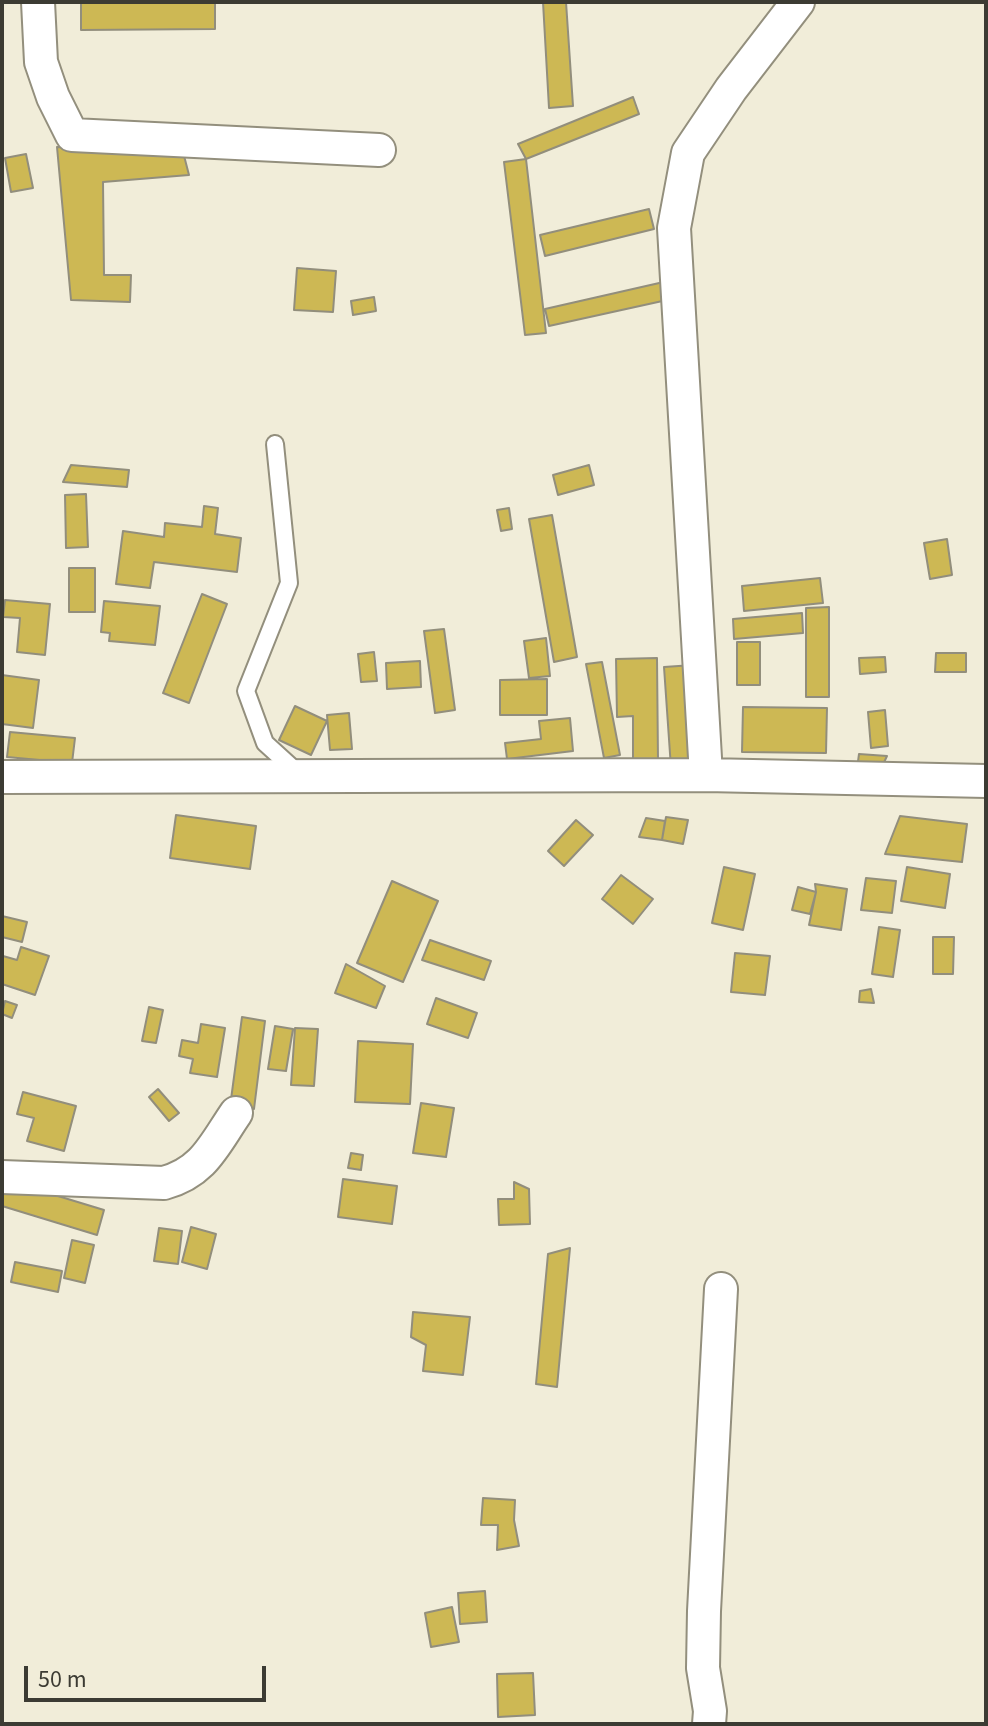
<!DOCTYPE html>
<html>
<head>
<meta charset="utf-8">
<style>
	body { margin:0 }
	#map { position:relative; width:988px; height:1726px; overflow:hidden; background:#f1edd9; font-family:"Source Sans 3",sans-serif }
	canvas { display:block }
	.frame { position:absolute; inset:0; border:4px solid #3c3b33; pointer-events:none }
	.scale { position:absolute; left:24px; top:1666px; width:242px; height:36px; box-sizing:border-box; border:4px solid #3c3b33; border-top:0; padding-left:10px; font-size:24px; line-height:28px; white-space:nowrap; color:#3c3b33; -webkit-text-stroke:6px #f1edd9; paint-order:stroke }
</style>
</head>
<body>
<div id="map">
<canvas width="988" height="1726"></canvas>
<div class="frame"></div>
<div class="scale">50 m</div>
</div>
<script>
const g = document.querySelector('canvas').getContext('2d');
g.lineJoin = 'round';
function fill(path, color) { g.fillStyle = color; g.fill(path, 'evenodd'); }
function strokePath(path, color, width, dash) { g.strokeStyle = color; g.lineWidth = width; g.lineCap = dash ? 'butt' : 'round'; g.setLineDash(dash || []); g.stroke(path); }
const building = new Path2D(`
	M81,2H215V29L81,30Z
	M543,2H566L573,106L549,108Z
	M633,97L639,114L526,159L518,144Z
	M57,147L182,148L189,175L103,182L104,275H131L130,302L71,300Z
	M26,154L33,188L11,192L5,158Z
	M526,159L546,333L525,335L504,162Z
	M649,209L654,229L545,256L540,235Z
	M297,268L336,271L333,312L294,310Z
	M668,281L667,300L549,326L545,309Z
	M374,297L376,311L353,315L351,301Z
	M71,465L129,470L127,487L63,482Z
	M589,465L594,485L558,495L553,475Z
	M86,494L88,547L66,548L65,495Z
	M204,506L218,508L215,534L241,538L237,572L154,562L150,588L116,584L123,531L164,537L165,523L202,527Z
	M509,508L512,529L501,531L497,510Z
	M552,515L577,657L554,662L529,519Z
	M947,539L952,575L930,579L924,543Z
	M69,568H95V612H69Z
	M820,578L823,603L744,611L742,586Z
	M202,594L227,604L189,703L163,693Z
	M5,600L50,604L45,655L17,652L20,618L3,617Z
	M104,601L160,606L155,645L109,641L110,633L101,632Z
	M829,607V697H806V608Z
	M802,613L803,633L734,639L733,619Z
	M444,629L455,710L435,713L424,631Z
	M546,638L550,676L529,678L524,641Z
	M737,642H760V685H737Z
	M374,652L377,681L361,682L358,654Z
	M936,653H966V672H935Z
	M885,657L886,672L860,674L859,658Z
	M657,658L658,761H633V716L617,717L616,659Z
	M420,661L421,687L387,689L386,663Z
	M602,662L620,755L604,758L586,664Z
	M693,665L700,766L671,768L664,667Z
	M2,675L39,680L33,728L2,724Z
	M547,679V715H500V680Z
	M295,706L327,721L311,755L279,740Z
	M743,707L827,708L826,753L742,752Z
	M885,710L888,746L871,748L868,712Z
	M349,713L352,749L330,750L327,715Z
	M570,718L573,751L507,759L505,743L541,739L539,721Z
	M10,732L75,738L72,763L7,757Z
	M859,754L887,756L880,771L857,769Z
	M176,815L256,826L250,869L170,858Z
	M900,816L967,824L962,862L885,854Z
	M666,817L688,820L683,844L662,840Z
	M646,818L665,821L662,840L639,837Z
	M576,820L593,835L564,866L548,851Z
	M724,867L755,874L743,930L712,923Z
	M907,867L950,874L945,908L901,901Z
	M621,875L653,899L633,924L602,899Z
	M866,878L896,881L892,913L861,910Z
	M392,881L438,901L403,982L357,963Z
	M815,884L847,889L841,930L809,925L816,892Z
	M798,887L816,892L810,914L792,910Z
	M2,916L27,922L22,942L2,937Z
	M879,927L900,930L893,977L872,974Z
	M933,937H954L953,974H933Z
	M430,940L491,961L484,980L422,960Z
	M21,947L49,956L35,995L2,984L3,956L17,960Z
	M735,953L770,956L765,995L731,992Z
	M346,964L385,986L376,1008L335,993Z
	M871,989L874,1003L859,1002L860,991Z
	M436,998L477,1013L468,1038L427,1024Z
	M5,1001L17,1005L12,1018L2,1014Z
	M149,1007L163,1010L156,1043L142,1041Z
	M242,1017L265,1021L254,1109L230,1107Z
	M201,1024L225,1028L217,1077L190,1073L193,1059L179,1056L182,1040L198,1043Z
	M275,1026L293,1029L286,1071L268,1069Z
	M295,1028L318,1029L314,1086L291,1085Z
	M358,1041L413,1044L410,1104L355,1102Z
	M158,1089L179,1113L169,1121L149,1097Z
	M23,1092L76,1106L64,1151L27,1141L34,1118L17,1114Z
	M421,1103L454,1108L446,1157L413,1153Z
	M351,1153L363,1155L361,1170L348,1168Z
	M2,1179L104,1210L97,1235L2,1206Z
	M343,1179L397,1186L392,1224L338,1217Z
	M514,1182L529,1189L530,1224L499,1225L498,1199H514Z
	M191,1227L216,1234L207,1269L182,1262Z
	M159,1228L182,1231L178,1264L154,1261Z
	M72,1240L94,1245L85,1283L64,1278Z
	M570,1248L557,1387L536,1384L548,1254Z
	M15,1262L62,1271L58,1292L11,1282Z
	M413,1312L470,1317L463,1375L423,1371L426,1345L411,1337Z
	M483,1498L515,1500L514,1520L519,1546L497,1550L498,1525H481Z
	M485,1591L487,1622L460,1624L458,1593Z
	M452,1607L459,1642L431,1647L425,1613Z
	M533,1673L535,1715L498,1717L497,1674Z`);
const lane = new Path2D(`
	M275,444L289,583L246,691L265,743L298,773`);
const street = new Path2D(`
	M38,2L41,62L53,97L72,135L379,150
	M706,775L674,228L688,153L731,89L798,2
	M2,777L706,775L986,781
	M2,1177L164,1183C204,1172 214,1145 236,1113
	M709,1724L710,1711L703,1668L704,1611L721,1289`);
fill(building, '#cdb854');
strokePath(building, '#928e7c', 2);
strokePath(lane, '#938f7d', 20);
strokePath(street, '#938f7d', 36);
strokePath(lane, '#fff', 16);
strokePath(street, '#fff', 32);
</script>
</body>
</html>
